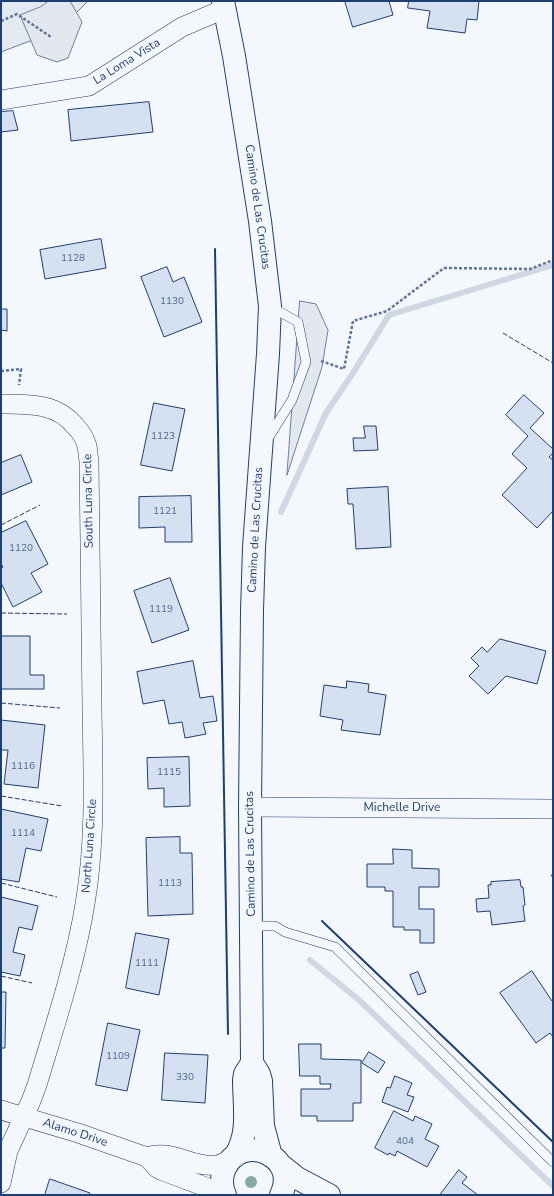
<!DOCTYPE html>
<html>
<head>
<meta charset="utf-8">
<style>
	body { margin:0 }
	#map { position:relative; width:554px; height:1196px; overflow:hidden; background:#f4f7fb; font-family:"Nunito Sans",sans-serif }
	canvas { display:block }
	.frame { position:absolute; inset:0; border:2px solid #1d3f73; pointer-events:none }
</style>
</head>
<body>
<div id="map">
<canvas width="554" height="1196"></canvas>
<div class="frame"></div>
</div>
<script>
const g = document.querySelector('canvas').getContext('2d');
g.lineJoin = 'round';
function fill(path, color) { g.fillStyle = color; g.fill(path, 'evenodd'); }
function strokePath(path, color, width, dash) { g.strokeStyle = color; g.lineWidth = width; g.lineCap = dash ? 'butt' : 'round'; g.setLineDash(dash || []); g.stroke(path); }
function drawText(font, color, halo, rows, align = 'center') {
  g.font = font + ' "Nunito Sans",sans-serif'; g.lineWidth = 3; g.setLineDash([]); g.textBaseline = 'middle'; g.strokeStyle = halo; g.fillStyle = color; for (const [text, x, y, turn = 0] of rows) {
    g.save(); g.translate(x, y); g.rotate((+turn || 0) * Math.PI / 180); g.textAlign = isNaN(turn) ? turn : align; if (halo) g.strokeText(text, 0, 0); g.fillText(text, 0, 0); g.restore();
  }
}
const green = new Path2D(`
	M1,1H88L59,30L1,52Z`);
const parking = new Path2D(`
	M49,1H70L82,22L68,58L57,62L37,55L20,15L40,7Z
	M300,301L316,304L328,330L322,367L287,475Z`);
const stream = new Path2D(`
	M281,512L326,413L353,373L389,315L553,265
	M310,960L359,1000L553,1186`);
const building = new Path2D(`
	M345,1H389L393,15L353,27Z
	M409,1H479L477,20L467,19L465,33L427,28L430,11L408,8Z
	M149,102L153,132L71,141L68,110Z
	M13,111L18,130L1,132V112Z
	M101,239L106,268L45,279L40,250Z
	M167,267L173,282L184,277L202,322L164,337L141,277Z
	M1,309H7V331L1,330Z
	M524,395L544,413L530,428L553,449V453L549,457L553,460V511L537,528L502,495L527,468L512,454L528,436L506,415Z
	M154,403L185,409L172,471L141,465Z
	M364,426H376L378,450L354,451L353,438H365Z
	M21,455L32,482L1,495V463Z
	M388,487L391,547L356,549L353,504H348L347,489Z
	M191,496L192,542H165V527L139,528V497Z
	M26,521L48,564L31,573L42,592L13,607L1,583V568L3,567L1,564V533Z
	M170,578L189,630L152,643L134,591Z
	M1,636H30V675H44V689H1Z
	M500,639L546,651L537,684L506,676L488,694L469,676L479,666L471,658L482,647L487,652Z
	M193,661L200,698L213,696L217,721L203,723L206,734L185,738L182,722L169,724L164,700L143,704L137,672Z
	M347,681L369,684L368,692L386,695L380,735L341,730L343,720L320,716L324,685L346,688Z
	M1,720L45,725L38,788L4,784L8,750H1Z
	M189,757L190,806L164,807V788L148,789L147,758Z
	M1,809L48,819L41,851L26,848L19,882L1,879Z
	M180,837V853H192L193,914L148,916L146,838Z
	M393,849L412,850V868L439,869V887H419V909H434V943H420V930H404V927H393V891H385V887H367V864H393Z
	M520,880L521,887H523L525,905L523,906L525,921L492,925L490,911L477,912L476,899L489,898L488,885H491V882Z
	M1,897L38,906L32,930L19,927L13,952L25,955L20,976L1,972Z
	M136,933L169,939L159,995L126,988Z
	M532,971L552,1001L553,1000V1037L550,1033L536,1043L500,993Z
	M418,972L426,992L418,995L410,975Z
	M1,992H6L5,1048H1Z
	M108,1023L140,1030L127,1091L96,1085Z
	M299,1044H321V1059L361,1060V1103H353V1121H317V1116H301V1089H330L331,1084H320V1076H300Z
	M369,1052L385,1062L378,1073L362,1063Z
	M165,1053L208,1055L205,1103L162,1100Z
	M395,1076L412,1083L407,1095L414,1097L408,1112L382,1102L387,1087L390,1088Z
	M394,1111L413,1121L415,1116L432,1124L425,1139L439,1146L427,1167L397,1151L395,1156L389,1153L388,1155L375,1148Z
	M459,1170L467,1177L462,1183L478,1195H440Z
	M50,1179L90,1193L89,1195H45Z`);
const path = new Path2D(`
	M1,21L17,14L51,37
	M321,361L344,369L353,321L387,311L444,268L530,269L553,260
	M1,371L21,369L19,385
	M551,876L553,875`);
const service = new Path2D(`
	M267,440L292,400L306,362L298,322L271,307
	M252,926H275L285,932L335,947L553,1162`);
const minor = new Path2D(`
	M1,100L89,86L182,27L224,9
	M1,404C29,404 57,403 76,427C81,432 85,439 87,446C88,451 88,456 89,461C90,544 91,626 92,708C93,773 96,840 85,904C75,965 55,1025 37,1085L31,1101L8,1151L1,1183
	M250,807L553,809
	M1,1110L78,1133L147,1157L157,1168L163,1171L219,1192L223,1195
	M147,1157C171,1148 192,1168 215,1165C220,1165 225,1162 230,1160`);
const tertiary = new Path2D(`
	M223,1L234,56L260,221L270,306L268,354L254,547L252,611L250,807L252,1063L245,1074L244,1080C244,1105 250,1134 235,1156
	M252,1063L259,1074L261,1081L263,1126L271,1156
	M282,1166L297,1178L329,1195
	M225,1195C221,1187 221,1176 225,1168C243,1131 300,1157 281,1195`);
const fence = new Path2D(`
	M503,333L553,363
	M1,525L40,505
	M1,613L67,614
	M1,703L60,708
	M1,796L62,806
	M1,883L57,897
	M1,976L32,983`);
const wall = new Path2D(`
	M215,249L228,1034
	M322,921L553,1142`);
const trees = [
	[251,1182]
];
const numberNames = [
	["1128",73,259],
	["1130",172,302],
	["1123",163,437],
	["1121",165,512],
	["1120",21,549],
	["1119",161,610],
	["1116",23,767],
	["1115",169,773],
	["1114",23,834],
	["1113",170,884],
	["1111",147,964],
	["1109",118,1057],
	["330",185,1078],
	["404",405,1142]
];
const streetNames = [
	["La Loma Vista",127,62,-32],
	["Camino de Las Crucitas",257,207,82],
	["South Luna Circle",89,501,-91],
	["Camino de Las Crucitas",256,530,-87],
	["Michelle Drive",402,808],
	["North Luna Circle",90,846,-86],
	["Camino de Las Crucitas",251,854,-91],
	["Alamo Drive",75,1133,18]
];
fill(green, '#e3e9f0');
strokePath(green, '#687fa3', 1);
fill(parking, '#e3e8f0');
strokePath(parking, '#687fa3', 1);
strokePath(stream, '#cfd7e4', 6);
fill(building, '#d5e0f0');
strokePath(building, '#1d3f73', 1);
strokePath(service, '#1d3f73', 10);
strokePath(minor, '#1d3f73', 20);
strokePath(tertiary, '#1d3f73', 24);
strokePath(path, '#5e769c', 2.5, [3, 2]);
strokePath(service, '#f4f7fb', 9);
strokePath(minor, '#f4f7fb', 19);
strokePath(tertiary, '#f4f7fb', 22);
strokePath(fence, '#1d3f73', 1, [5, 2]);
strokePath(wall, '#1d3f73', 2);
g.fillStyle = '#86aba6';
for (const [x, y] of trees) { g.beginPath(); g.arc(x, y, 6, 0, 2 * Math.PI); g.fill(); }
drawText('10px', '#4b6792', null, numberNames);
drawText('12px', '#1d3f73', '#f4f7fb', streetNames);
</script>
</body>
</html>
